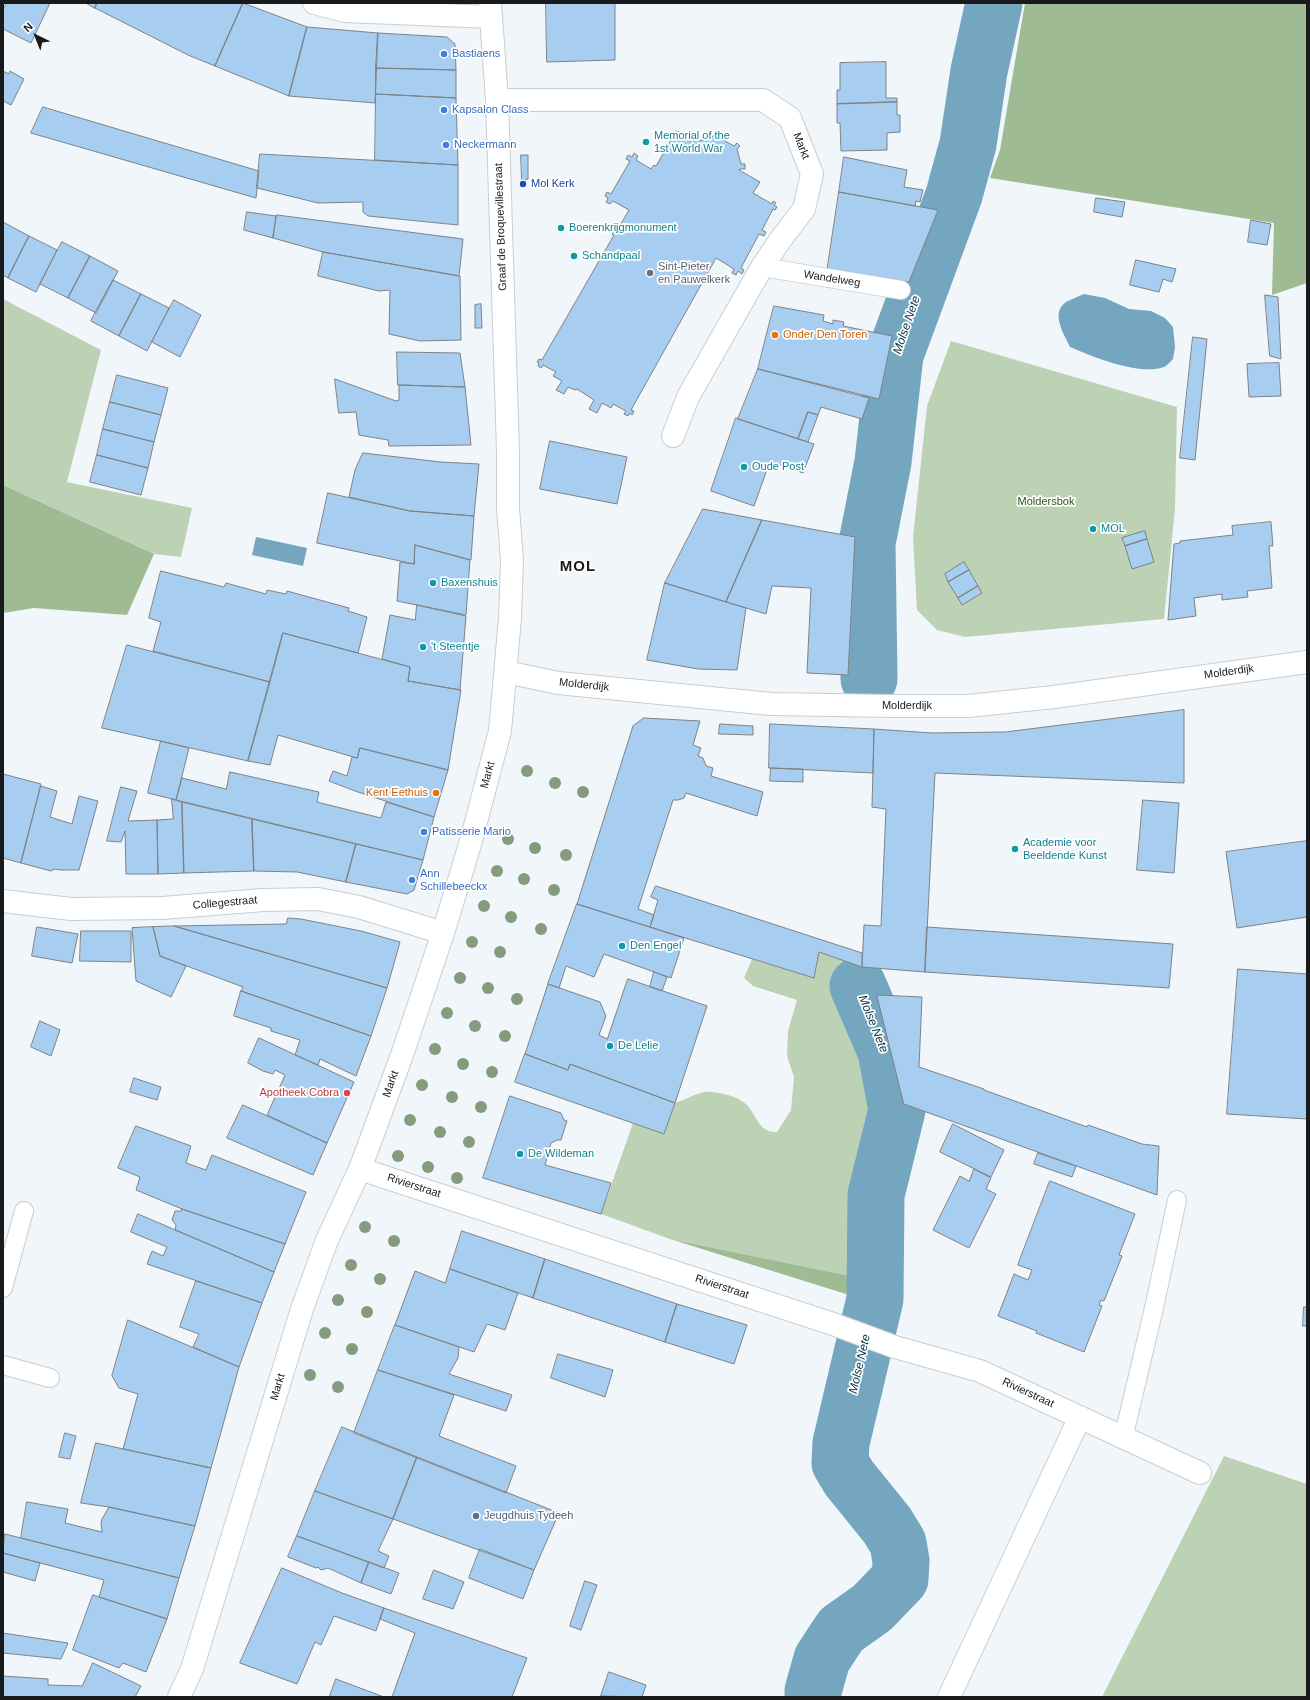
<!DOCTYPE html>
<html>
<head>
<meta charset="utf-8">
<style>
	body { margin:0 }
	#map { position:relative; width:1310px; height:1700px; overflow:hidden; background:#f1f6fa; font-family:Helvetica,sans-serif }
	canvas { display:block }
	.frame { position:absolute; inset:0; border:4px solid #181a1b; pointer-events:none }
	.north { position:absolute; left:16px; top:16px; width:40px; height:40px; -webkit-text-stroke:3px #fff; paint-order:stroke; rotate:317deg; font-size:11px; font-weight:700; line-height:16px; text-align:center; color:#181a1b }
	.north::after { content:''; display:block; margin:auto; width:14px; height:18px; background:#181a1b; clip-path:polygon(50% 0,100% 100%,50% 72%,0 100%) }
</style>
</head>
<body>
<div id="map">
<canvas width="1310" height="1700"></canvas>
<div class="frame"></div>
<div class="north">N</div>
</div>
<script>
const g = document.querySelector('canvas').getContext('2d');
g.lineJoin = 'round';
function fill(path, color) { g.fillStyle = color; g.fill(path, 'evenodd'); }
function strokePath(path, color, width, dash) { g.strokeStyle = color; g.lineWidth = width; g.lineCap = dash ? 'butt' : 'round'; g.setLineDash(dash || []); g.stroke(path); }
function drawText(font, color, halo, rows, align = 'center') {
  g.font = font + ' Helvetica,sans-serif'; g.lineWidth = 3.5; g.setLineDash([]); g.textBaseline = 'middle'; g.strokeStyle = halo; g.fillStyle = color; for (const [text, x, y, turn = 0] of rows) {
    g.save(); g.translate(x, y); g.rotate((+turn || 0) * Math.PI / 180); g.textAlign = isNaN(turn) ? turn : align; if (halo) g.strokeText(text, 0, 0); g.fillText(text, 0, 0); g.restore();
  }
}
const green = new Path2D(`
	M3,299L101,350L67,482L192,508L181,557L154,554L3,485Z
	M951,341L1177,407L1175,509L1164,619L965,637L937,630L917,610L913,537L927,406Z
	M819,952L851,963V996L876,1050L888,1108L871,1186L865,1233V1279L670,1239L601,1214L633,1123L664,1134L675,1103C684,1100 695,1094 704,1092C716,1091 738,1096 747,1105C757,1116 759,1133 777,1132L791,1110L794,1077L787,1056L788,1031L797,1000L753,986L744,978L752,959L814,978Z
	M1224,1456L1307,1484V1697H1102Z`);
const forest = new Path2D(`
	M1025,3H1289L1307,4V283L1272,295L1274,223L990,178L1000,150Z
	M3,485L154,554L127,615L34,608L3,613Z
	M670,1239L865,1279L862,1299Z`);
const water = new Path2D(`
	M1084,294L1105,298L1129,309L1151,311L1165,318L1173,327L1175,347L1173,359C1170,362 1167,366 1164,367C1140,376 1093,357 1070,347C1064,334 1050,313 1066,302C1071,299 1078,297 1084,294Z
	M256,537L307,548L303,566L252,555Z`);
const river = new Path2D(`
	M869,679L867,543L883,462L895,355L954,195L968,144L979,71L994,3
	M813,1697V1691L822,1659L841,1630L872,1608L900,1579L901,1561L898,1543L887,1525L849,1478L840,1463L841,1443L875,1299L876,1195L897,1110L886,1051L858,986`);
const building = new Path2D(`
	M7,3H50L31,43L3,29V10Z
	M86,3H97L95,8Z
	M97,3H243L215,66L188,55L95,8Z
	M243,3L307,27L289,96L215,66Z
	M546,3H615V60L547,62Z
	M307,27L378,33L375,103L289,96Z
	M378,33L447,37L455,44L456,70L376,68Z
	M886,62V98H897V102L837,104V90H840V63Z
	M376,68L456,70V98L376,94Z
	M3,71L9,74L10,71L24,79L11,105L3,101Z
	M376,94L456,98L458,165L375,160Z
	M897,102V115H900V132L887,133V150L841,151L840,123H837V104Z
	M43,107L259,171L256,198L31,133Z
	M676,131L679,132L678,134L695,144L693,140L696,138L699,141L714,136L715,131L720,133L718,137L734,146L737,143L740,146L737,149L741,164H745V169H740L739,170L760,182L753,193L772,204L773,201L776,203L774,205L777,207L775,210L773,209L762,230L766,232L764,236L759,234L741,268L744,270L742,274L738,271L736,275L732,273L734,269L716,258L631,410L634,411L632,415L630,413L628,416L624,414L626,411L613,404L611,408L602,403L597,413L589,409L594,400L577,389L575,390L568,387L564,394L556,390L562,381L553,376L556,372L543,365L541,368L538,366L539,363L537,362L539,359L542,360L614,235L612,234L614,231L616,232L629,210L613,201L610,204L606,202L608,198L605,196L607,192L611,194L630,161L626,159L628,155L632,157L634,153L638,156L636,160L651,169L654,165L656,166L674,135L672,134L673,132L675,133Z
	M260,154L458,165V225L368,216L363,212V202L318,203L257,188Z
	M521,155H528V179L522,180Z
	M844,157L907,170L904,187L923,190L920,202L916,201L915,206L839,192Z
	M839,192L938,210L909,282L827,272Z
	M1096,198L1125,202L1122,217L1094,212Z
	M247,212L276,216L273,238L244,230Z
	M277,215L463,239L459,276L323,252L273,238Z
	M1251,220L1271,224L1267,245L1248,242Z
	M3,222L29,236L8,278L3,275Z
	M29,236L57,250L36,292L8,278Z
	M62,242L90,256L68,298L40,284Z
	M323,252L460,276L461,340L420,341L389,334L390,290L379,291L318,276Z
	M90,256L118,271L96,313L68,298Z
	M1136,260L1176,269L1172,282L1163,279L1159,292L1130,285Z
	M113,280L141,294L119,336L91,321Z
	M141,294L169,308L147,351L119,336Z
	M1265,295L1278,297L1281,359L1270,356Z
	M174,300L201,315L180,357L152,342Z
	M481,304L482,328H475V305Z
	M774,306L824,315L823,321L833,324V320L844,322L843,326L892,336L879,399L758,369Z
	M1193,337L1207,339L1195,460L1180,458Z
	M397,352L460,353L465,387L398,385Z
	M1279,363L1281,396L1249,397L1247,364Z
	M758,369L869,398L862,419L821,407L818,415L808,412L798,439L738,419Z
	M117,375L168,388L161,415L110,402Z
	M335,379L396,401L399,400V385L465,387L471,445L389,446L388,440L359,435L356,412L339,413Z
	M110,402L161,415L154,442L103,429Z
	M808,412L818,415L808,442L798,439Z
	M736,418L814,444L803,473L770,461L754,506L711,491Z
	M103,429L154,442L148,468L97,455Z
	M550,441L627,457L617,504L540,489Z
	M363,453L441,462L479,464L474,516L410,511L349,497L355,470Z
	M97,455L148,468L141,495L90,482Z
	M328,493L410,511L474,516L471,560L415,545L414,564L317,543Z
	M703,509L762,520L726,602L665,583Z
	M762,520L855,537L848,675L807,673L811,588L772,586L766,614L726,602Z
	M1271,522L1273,546H1269L1272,588L1247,591L1248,597L1222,600V594L1194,598L1196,616L1168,620L1174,544L1180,543V541L1233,535L1232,526Z
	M1145,531L1147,539L1125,546L1122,538Z
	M1147,539L1154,562L1132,569L1125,546Z
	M415,545L470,560L466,615L397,601L400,562L414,564Z
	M964,562L969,570L948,582L945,574Z
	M969,570L978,586L958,598L948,582Z
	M161,571L224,587L226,583L266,594L267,590L286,594L287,591L349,608L348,611L367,617L358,653L283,633L270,682L153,651L161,622L149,618Z
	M665,583L746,608L737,670L698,669L647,660Z
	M978,586L982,593L962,605L958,598Z
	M417,605L466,616L460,690L408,681L410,667L382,659L390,615L415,620Z
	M283,633L410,667L408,681L461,690L448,770L360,748L357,758L278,735L270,765L248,761Z
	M127,645L270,682L248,761L102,728Z
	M1184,710V783L935,773L925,972L862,967L864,925L881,926L886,809L872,807L874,729L932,733L1005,732Z
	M644,718L700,721L693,745L701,748L698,756L703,758L706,766L713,768L711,776L763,792L757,816L686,793L684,798L678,800H673L638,909L654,915L650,927L577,904L633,726Z
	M720,724L753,726V735L719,734Z
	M770,724L874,729L873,773L769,768Z
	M161,741L189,748L176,800L148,793Z
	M360,748L448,770L434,817L355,791L329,781L333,771L347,776L352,757L357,758Z
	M771,768L803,769V782L770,781Z
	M230,772L319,792L317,802L381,818L386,802L434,817L423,860L176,800L182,778L226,789Z
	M3,774L41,784L21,863L3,858Z
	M41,786L57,791L50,817L72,824L79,796L98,801L79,870H60L55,869L51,871L21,863Z
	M121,787L137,791L128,821L157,820L158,874H126L125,831L121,842L107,841Z
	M172,799L182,802L184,873L158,874L157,820L173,819Z
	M1143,800L1179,803L1174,873L1137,870Z
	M182,802L252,819L254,871L184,873Z
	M252,819L356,844L346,882L297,872L254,871Z
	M1307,841V917L1237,928L1226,852Z
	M356,844L423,860L414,890L407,894L346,882Z
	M656,886L862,953V967L819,952L814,978L650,927L658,900L651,897Z
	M577,904L684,938L671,978L604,954L594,977L566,966L559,988L548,984Z
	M288,918L301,919L361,931L400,942L387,988L174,926L286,924Z
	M174,926L387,988L371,1036L241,991L243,987L160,956L153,927Z
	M37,927L78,934L72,963L32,956Z
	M153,927L160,956L186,966L171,997L136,981L132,928Z
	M927,927L1173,944L1169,988L925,972Z
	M81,931H131V962L80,961Z
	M1238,969L1307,974V1119L1227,1114Z
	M654,972L667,977L662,991L650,987Z
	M628,979L707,1006L675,1103L570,1064L568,1070L525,1054L548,984L600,1002L606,1016L599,1035L607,1039Z
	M241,991L371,1036L356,1076L320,1059L318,1065L295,1055L300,1040L271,1031V1028L234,1016Z
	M877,995L922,997L919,1067L984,1089V1090L1087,1127L1088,1125L1142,1144L1159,1146L1157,1195L904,1104Z
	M40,1021L60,1030L51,1056L31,1047Z
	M259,1038L354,1082L327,1143L267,1115L285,1075L275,1070L273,1074L263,1071L248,1063Z
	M525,1054L568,1070L570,1064L675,1103L664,1134L515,1082Z
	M134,1078L161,1087L157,1100L130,1092Z
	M510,1096L561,1113L564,1120L567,1121L561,1140H557L551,1143L545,1165L611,1183L601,1214L483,1178Z
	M243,1105L327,1143L313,1175L227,1138Z
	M953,1124L1004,1150L991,1177L940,1152Z
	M136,1126L191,1146L186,1163L206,1170L212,1155L306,1192L285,1244L182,1209L136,1190L140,1177L118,1168Z
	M1038,1153L1076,1166L1072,1177L1034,1164Z
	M974,1169L991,1178L986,1189L996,1194L969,1248L933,1230L960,1176L969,1181Z
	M1050,1181L1135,1214L1119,1255L1122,1256L1104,1301L1101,1300L1099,1305L1102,1306L1084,1352L1036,1333L1037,1331L998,1316L1014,1274L1028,1280L1032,1270L1018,1265Z
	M182,1209L285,1244L274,1272L175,1230L176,1225L172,1220L175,1211H181Z
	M138,1214L274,1272L262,1303L147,1264L152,1251L163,1256L167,1247L131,1232Z
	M462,1231L545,1259L533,1298L450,1269Z
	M545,1259L677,1304L665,1342L533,1298Z
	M450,1269L518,1293L505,1330L487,1324L474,1352L395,1325L415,1271L445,1283Z
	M196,1281L262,1303L239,1367L193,1347L199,1334L180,1327Z
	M677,1304L747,1325L734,1364L665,1342Z
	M1304,1307H1307V1326H1303Z
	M128,1320L239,1367L211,1468L123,1449L138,1394L119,1388L112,1376Z
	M395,1325L459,1347L458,1358L449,1374L512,1395L506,1411L378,1370Z
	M558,1354L613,1370L605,1397L551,1378Z
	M378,1370L454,1395L439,1436L516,1466L506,1493L354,1433Z
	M342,1427L417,1457L393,1519L315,1491Z
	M65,1433L76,1436L70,1459L59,1457Z
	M96,1443L211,1468L195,1526L109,1507L81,1503Z
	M417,1457L559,1513L534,1570L393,1519Z
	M315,1491L393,1519L378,1551L389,1556L384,1568L297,1536Z
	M27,1502L68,1509L65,1523L102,1532L101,1523L102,1519L109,1507L195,1526L179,1578L21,1538Z
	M5,1534L179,1578L167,1619L99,1597L104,1580L3,1553Z
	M297,1536L369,1562L361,1583L328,1568L321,1570L318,1567L316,1568L288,1557Z
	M480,1549L534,1570L523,1599L469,1578Z
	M3,1553L40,1563L35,1581L3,1572Z
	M369,1562L399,1573L391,1594L361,1583Z
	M282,1568L342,1593L384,1608L376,1631L334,1616L321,1645L315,1642L297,1684L240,1663Z
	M434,1570L464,1582L453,1609L423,1599Z
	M585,1581L597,1585L581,1630L570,1626Z
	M93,1595L167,1619L146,1672L123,1663L119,1668L73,1650Z
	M384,1608L527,1658L512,1697H392L415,1633L380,1619Z
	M3,1633L68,1643L61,1659L3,1653Z
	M93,1663L141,1686L135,1697H3V1676L48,1679V1685L82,1686Z
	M609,1672L646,1685L642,1697L601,1696Z
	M336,1679L384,1697H334L330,1696Z`);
const lane = new Path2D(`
	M762,267L901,290
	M3,1288L24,1211
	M3,1365L50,1378
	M1123,1439L1154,1308L1177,1200`);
const street = new Path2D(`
	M314,3L345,11L491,17
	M497,100H763L790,118L812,174L804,209L781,239L762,267L688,397L673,436
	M3,901L71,909L162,908L263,900L318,899L359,907L443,933
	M360,1169L833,1324L895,1347L980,1371L1200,1473
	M949,1697L1080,1417`);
const secondary = new Path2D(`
	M506,672L558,683L771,704L893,706H968L1054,697L1307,662
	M179,1697L192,1669L302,1309L327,1240L360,1169L402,1055L443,933L471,841L500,731L510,618L512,560L508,508V452L497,100L490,3`);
const trees = [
	[527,771],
	[555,783],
	[583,792],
	[508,839],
	[535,848],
	[566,855],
	[497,871],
	[524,879],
	[554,890],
	[484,906],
	[511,917],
	[541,929],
	[472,942],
	[500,952],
	[460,978],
	[488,988],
	[517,999],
	[447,1013],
	[475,1026],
	[505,1036],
	[435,1049],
	[463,1064],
	[492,1072],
	[422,1085],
	[452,1097],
	[481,1107],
	[410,1120],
	[440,1132],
	[469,1142],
	[398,1156],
	[428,1167],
	[457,1178],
	[365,1227],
	[394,1241],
	[351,1265],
	[380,1279],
	[338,1300],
	[367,1312],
	[325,1333],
	[352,1349],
	[310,1375],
	[338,1387]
];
const markers = [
	[444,54,4,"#3f7fe0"],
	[444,110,4,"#3f7fe0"],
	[646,142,4,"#0f9aa8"],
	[446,145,4,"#3f7fe0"],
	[523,184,4,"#1a4fb4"],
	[561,228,4,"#0f9aa8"],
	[574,256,4,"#0f9aa8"],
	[650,273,4,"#6b7280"],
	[775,335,4,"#e8710a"],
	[744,467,4,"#0f9aa8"],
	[1093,529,4,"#0f9aa8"],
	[433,583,4,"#0f9aa8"],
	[423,647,4,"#0f9aa8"],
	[436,793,4,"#e8710a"],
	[424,832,4,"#3f7fe0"],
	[1015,849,4,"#0f9aa8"],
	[412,880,4,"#3f7fe0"],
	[622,946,4,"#0f9aa8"],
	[610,1046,4,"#0f9aa8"],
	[347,1093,4,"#e0444e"],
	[520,1154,4,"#0f9aa8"],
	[476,1516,4,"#5c6f8a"]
];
const shopNames = [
	["Bastiaens",452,54],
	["Kapsalon Class",452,110],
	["Neckermann",454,145],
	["Patisserie Mario",432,832],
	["Ann",420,874],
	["Schillebeeckx",420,887]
];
const cultureNames = [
	["Memorial of the",654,136],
	["1st World War",654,149],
	["Boerenkrijgmonument",569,228],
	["Schandpaal",582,256],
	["Oude Post",752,467],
	["MOL",1101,529],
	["Baxenshuis",441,583],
	["'t Steentje",431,647],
	["Academie voor",1023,843],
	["Beeldende Kunst",1023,856],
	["Den Engel",630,946],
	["De Lelie",618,1046],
	["De Wildeman",528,1154]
];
const streetNames = [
	["Markt",801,146,69],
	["Graaf de Broquevillestraat",501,227,-92],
	["Wandelweg",832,279,9],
	["Molderdijk",1229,672,-8],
	["Molderdijk",584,685,6],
	["Molderdijk",907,706],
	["Markt",488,775,-75],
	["Collegestraat",225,903,-5],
	["Markt",391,1084,-70],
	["Rivierstraat",414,1186,18],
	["Rivierstraat",722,1287,18],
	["Markt",278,1387,-73],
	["Rivierstraat",1028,1393,25]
];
const transitNames = [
	["Mol Kerk",531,184]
];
const worshipNames = [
	["Sint-Pieter",658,267],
	["en Pauwelkerk",658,280]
];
const foodNames = [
	["Onder Den Toren",783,335],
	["Kent Eethuis",428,793,"right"]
];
const parkNames = [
	["Moldersbok",1046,502]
];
const healthNames = [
	["Apotheek Cobra",339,1093]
];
const serviceNames = [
	["Jeugdhuis Tydeeh",484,1516]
];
const waterNames = [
	["Molse Nete",907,325,-71],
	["Molse Nete",873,1024,68],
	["Molse Nete",860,1364,-77]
];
const districtNames = [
	["MOL",578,567]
];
fill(green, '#bdd2b5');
fill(forest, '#9ebb93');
fill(water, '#74a6bf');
strokePath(river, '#74a6bf', 57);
fill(building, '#a7cdf0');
strokePath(building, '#7e8286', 1);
strokePath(lane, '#c9cdd1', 20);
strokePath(street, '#c9cdd1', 24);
strokePath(secondary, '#c9cdd1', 24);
strokePath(lane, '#fff', 18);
strokePath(street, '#fff', 22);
strokePath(secondary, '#fff', 22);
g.fillStyle = '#849b7e';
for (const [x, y] of trees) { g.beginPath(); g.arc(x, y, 6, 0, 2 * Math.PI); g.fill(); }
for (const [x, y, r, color] of markers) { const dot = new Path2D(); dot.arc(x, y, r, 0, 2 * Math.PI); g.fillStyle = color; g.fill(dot); strokePath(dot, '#fff', 1.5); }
drawText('11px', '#366cbe', '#fff', shopNames, 'left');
drawText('11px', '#0d838f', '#fff', cultureNames, 'left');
drawText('11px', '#181a1b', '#fff', streetNames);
drawText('11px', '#164399', '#fff', transitNames, 'left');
drawText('11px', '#5b616d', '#fff', worshipNames, 'left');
drawText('11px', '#c56008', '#fff', foodNames, 'left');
drawText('11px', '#2b5019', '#fff', parkNames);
drawText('11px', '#be3a42', '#fff', healthNames, 'right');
drawText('11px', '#4e5e75', '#fff', serviceNames, 'left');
drawText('italic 12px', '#043244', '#fff', waterNames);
g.letterSpacing = '1px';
drawText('bold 15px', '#181a1b', '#fff', districtNames);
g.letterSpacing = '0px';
</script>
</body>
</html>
